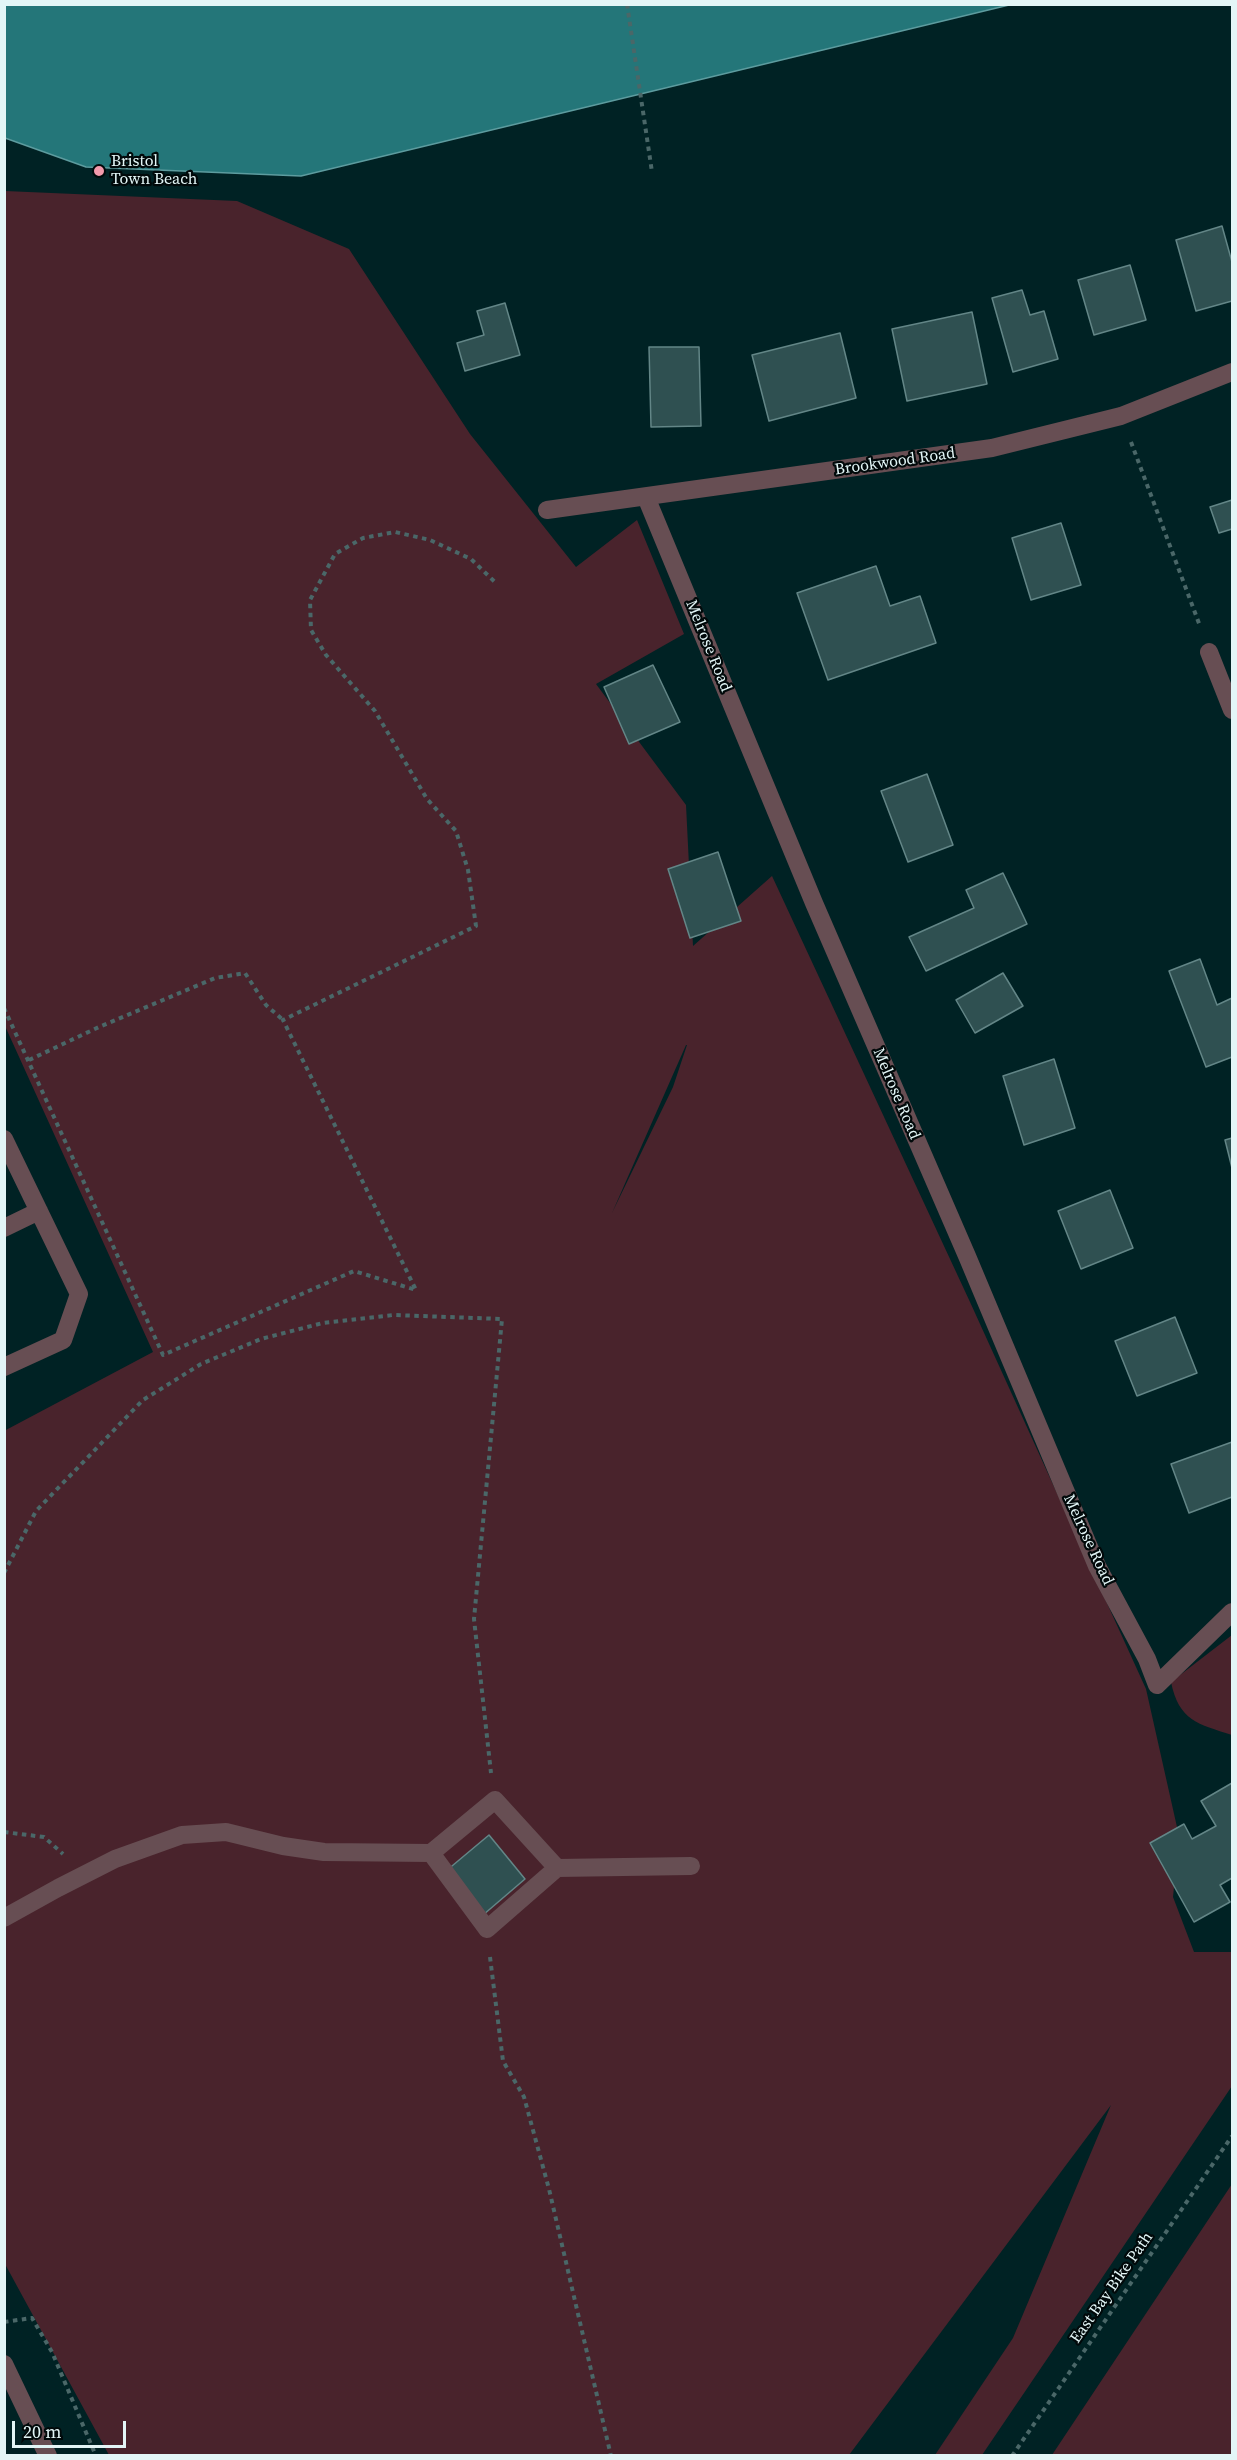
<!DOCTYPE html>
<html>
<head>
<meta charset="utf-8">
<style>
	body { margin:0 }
	#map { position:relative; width:1237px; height:2460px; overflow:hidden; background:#002224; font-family:"Source Serif 4",serif }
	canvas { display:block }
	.frame { position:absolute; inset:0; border:6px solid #e3f6f7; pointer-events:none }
	.scale { position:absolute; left:12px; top:2421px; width:114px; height:27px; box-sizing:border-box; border:3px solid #e3f6f7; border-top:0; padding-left:8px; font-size:18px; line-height:21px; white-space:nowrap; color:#e3f6f7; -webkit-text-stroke:4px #01090a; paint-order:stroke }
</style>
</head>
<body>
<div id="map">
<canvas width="1237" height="2460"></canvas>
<div class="frame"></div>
<div class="scale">20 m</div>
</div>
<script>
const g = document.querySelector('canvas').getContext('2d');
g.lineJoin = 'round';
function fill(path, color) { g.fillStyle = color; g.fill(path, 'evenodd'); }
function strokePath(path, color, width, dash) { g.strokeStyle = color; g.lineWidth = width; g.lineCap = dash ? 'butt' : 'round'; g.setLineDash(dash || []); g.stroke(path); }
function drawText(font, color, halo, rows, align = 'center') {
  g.font = font + ' "Source Serif 4",serif'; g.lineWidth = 4.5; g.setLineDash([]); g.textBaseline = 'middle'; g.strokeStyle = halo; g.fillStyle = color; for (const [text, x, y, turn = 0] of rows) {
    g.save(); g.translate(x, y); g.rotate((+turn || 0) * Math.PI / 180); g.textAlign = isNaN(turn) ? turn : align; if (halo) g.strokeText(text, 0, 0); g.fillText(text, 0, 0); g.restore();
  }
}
const green = new Path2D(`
	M5,191L237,201L349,249L470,434L576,567L637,520L684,634L596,684L686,805L693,946L772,876L970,1302L1146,1689L1179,1836L1173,1897L1194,1952H1232V2086L982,2455H935L1013,2338L1111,2105L849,2455H109L5,2264L4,1431L153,1352L5,1026ZM687,1045L673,1087L612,1213L686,1045Z
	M1232,1635V1735C1198,1724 1179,1721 1171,1682Z
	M1232,2184V2455H1052Z`);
const water = new Path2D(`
	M5,4H1009V5L301,176L86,167L5,138Z`);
const building = new Path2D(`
	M1222,226L1232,262V301L1196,311L1176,240Z
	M1130,265L1146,320L1094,335L1078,280Z
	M1022,290L1030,315L1044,311L1058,359L1013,372L992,298Z
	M505,303L520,355L465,371L457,343L484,335L477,311Z
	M972,312L987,384L907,401L892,329Z
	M840,333L856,398L769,421L752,355Z
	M649,347H699L701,426L651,427Z
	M1232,500V529L1219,533L1210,507Z
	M1061,523L1081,585L1031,600L1012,538Z
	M876,566L890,606L920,596L936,643L828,680L797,593Z
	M653,665L680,722L629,744L604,687Z
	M927,774L953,845L908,862L881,791Z
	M718,852L741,921L690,938L668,869Z
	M1003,873L1027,924L926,971L909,937L974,908L966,890Z
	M1200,959L1217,1005L1232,998V1057L1206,1067L1169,971Z
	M1003,973L1023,1006L975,1033L956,1000Z
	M1054,1059L1075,1128L1024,1145L1003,1076Z
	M1232,1138V1168L1225,1140Z
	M1110,1190L1133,1248L1081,1269L1058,1211Z
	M1175,1317L1197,1373L1137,1396L1115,1341Z
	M1232,1442V1497L1189,1513L1171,1464Z
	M1232,1783V1878L1220,1885L1230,1902L1194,1922L1150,1843L1184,1824L1192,1839L1216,1826L1201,1801Z
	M489,1835L525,1879L483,1915L446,1871Z`);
const path = new Path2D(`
	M627,4L652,172
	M1131,442L1200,626
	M4,1008L163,1355L354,1271L416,1290L283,1020L476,926L468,870L456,831L427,799L375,711L326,655L311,630L310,600L335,554L363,538L395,532L430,540L471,559L496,583
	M29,1060L99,1027L215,978L245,973L266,1005L283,1020
	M4,1573L36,1511L143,1400L201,1364L261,1339L323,1323L393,1315L502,1319L474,1619L491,1773
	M4,1832L44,1837L63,1854
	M490,1957L503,2061L524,2097L549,2189L611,2456
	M4,2322L32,2318L52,2352L96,2456
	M1012,2456L1232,2136`);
const service = new Path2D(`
	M4,1139L79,1294L63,1340L4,1367
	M4,1228L39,1211
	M557,1868L691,1866
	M4,1918L58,1888L115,1859L182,1835L226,1832L283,1846L324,1852L431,1853L495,1800L557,1868L487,1929L431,1853`);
const minor = new Path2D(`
	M646,497L814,903L967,1256L1097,1566L1147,1659L1157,1685L1232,1612
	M547,510L992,448L1121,416L1232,372
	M1209,652L1232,710
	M4,2364L48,2456`);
const markers = [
	[99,171,6,"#f39aac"]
];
const poiNames = [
	["Bristol",111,162],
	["Town Beach",111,180]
];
const streetNames = [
	["Brookwood Road",895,462,-8],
	["Melrose Road",708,646,68],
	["Melrose Road",896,1094,67],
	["Melrose Road",1088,1540,65],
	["East Bay Bike Path",1112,2288,-55]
];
fill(green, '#49232c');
fill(water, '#247679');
strokePath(water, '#5d9c9f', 1.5);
fill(building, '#2f5051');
strokePath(building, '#638687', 1.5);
strokePath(path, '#4a6768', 4, [4.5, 4.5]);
strokePath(service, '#674e53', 18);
strokePath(minor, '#674e53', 18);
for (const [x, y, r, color] of markers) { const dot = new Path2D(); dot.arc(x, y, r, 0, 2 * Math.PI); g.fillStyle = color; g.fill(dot); strokePath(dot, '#01090a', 2); }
drawText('16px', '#e3f6f7', '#01090a', poiNames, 'left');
drawText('16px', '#e3f6f7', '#01090a', streetNames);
</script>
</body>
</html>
